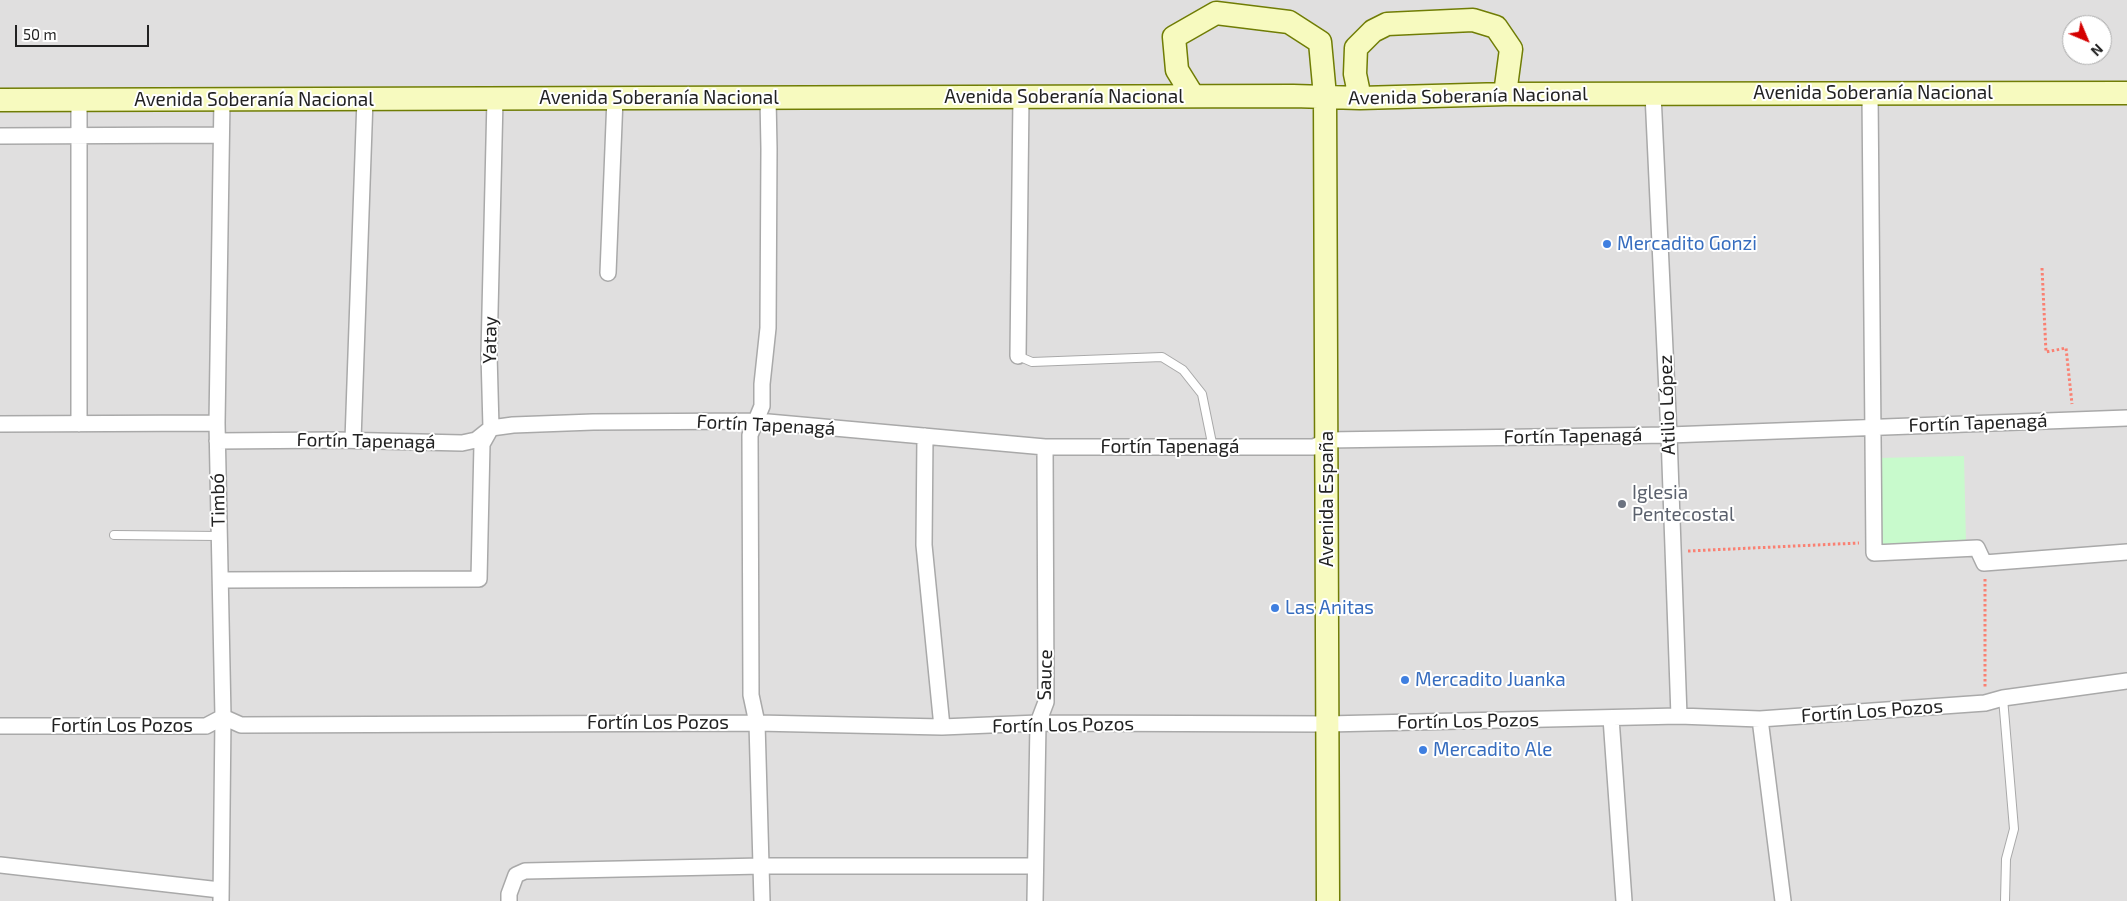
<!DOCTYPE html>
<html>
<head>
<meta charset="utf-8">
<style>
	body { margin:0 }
	#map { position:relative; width:2127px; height:901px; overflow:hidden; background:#f2efe9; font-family:"Exo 2",sans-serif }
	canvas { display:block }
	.north { position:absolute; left:2062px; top:15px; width:50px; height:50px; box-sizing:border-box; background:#fff; border:1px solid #a7a7a7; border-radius:50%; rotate:135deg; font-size:14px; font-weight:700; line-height:20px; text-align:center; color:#222 }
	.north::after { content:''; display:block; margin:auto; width:18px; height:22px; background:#d40000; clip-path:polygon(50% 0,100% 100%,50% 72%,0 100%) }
	.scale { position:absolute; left:15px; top:25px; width:134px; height:22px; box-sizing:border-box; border:2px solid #222; border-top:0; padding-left:6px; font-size:15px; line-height:18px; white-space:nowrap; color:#222; -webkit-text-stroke:4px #fff; paint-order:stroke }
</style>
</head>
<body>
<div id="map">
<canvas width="2127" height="901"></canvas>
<div class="north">N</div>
<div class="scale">50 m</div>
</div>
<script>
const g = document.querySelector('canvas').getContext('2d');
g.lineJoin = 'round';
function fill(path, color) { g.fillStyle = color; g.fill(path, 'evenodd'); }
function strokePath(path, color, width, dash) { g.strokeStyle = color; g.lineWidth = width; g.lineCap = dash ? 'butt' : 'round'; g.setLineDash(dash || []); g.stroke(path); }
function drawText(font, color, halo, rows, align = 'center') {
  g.font = font + ' "Exo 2",sans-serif'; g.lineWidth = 4; g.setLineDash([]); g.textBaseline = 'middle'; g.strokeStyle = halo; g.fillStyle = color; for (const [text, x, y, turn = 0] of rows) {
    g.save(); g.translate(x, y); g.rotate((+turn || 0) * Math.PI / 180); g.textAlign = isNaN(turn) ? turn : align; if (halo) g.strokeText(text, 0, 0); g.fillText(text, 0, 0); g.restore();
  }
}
const residential = new Path2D(`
	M0,0H2127V901H0ZM2072,25H2102V55H2072Z`);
const park = new Path2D(`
	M1964,456L1966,543L1879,546L1877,458Z`);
const path = new Path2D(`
	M2042,268L2046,352L2066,348L2072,404
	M1688,551L1859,543
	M1985,579V688`);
const lane = new Path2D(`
	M1018,356L1032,362L1162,357L1183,370L1202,394L1213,448
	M114,535L219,536
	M2003,698L2014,829L2006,859L2005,901`);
const street = new Path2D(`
	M1870,93L1874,553L1977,548L1984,563L2127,552
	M1653,94L1669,435L1679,716
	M79,100V424
	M0,136L221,135
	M608,273L615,98
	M1018,356L1021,97
	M0,424L217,423
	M925,436L924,545L942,727
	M353,440L365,99
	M217,441L336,440L462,443L476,440L491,428L513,425L593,422L757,421L1045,447H1314L1327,440L1669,435L2127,418
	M221,580L479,579L482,444L491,428L489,354L495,99
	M1611,718L1624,901
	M1760,719L1783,901
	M0,726H206L223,717L241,725L757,723L942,727L1038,723L1327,724L1679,716L1760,719L1985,703L2003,698L2127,681
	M0,865L220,890
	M221,901L223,717L217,423L222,100
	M509,901V894L516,875L525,871L762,866H1034
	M762,901L757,723L751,695L750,435L762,406V384L768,328L769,149L768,98
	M1035,901L1038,723L1046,702L1045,447`);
const secondary = new Path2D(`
	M1193,96L1177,70L1174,37L1216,13L1289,22L1320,42L1325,96L1328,901
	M1360,98L1355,74L1356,48L1373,31L1387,24L1473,20L1496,27L1511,49L1505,94
	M0,100L1293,96L1360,98L1505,94L2127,93`);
const markers = [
	[1607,244,5,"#3f7fe0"],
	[1622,504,5,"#6b7280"],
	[1275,608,5,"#3f7fe0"],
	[1405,680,5,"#3f7fe0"],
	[1423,750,5,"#3f7fe0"]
];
const streetNames = [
	["Avenida Soberanía Nacional",1873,93],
	["Avenida Soberanía Nacional",1468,96,-1],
	["Avenida Soberanía Nacional",1064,97],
	["Avenida Soberanía Nacional",659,98],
	["Avenida Soberanía Nacional",254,100],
	["Yatay",490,340,-89],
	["Atilio López",1667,405,-92],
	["Fortín Tapenagá",1978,423,-2],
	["Fortín Tapenagá",766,425,3],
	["Fortín Tapenagá",1573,436,-1],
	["Fortín Tapenagá",366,441,1],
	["Fortín Tapenagá",1170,447],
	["Avenida España",1327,499,-90],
	["Timbó",218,500,-91],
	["Sauce",1045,675,-88],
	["Fortín Los Pozos",1872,711,-4],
	["Fortín Los Pozos",1468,721,-1],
	["Fortín Los Pozos",658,723],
	["Fortín Los Pozos",1063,725,-1],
	["Fortín Los Pozos",122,726]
];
const shopNames = [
	["Mercadito Gonzi",1617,244],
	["Las Anitas",1285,608],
	["Mercadito Juanka",1415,680],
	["Mercadito Ale",1433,750]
];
const worshipNames = [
	["Iglesia",1632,493],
	["Pentecostal",1632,515]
];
fill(residential, '#e0dfdf');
fill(park, '#c8facc');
strokePath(lane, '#a9a9a9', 10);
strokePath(street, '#a9a9a9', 18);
strokePath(secondary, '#707d05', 25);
strokePath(path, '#fa8072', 3, [2.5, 2.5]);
strokePath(lane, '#fff', 8);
strokePath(street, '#fff', 15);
strokePath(secondary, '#f7fabf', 22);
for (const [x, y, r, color] of markers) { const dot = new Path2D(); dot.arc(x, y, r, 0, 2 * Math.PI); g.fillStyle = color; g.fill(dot); strokePath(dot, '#fff', 2); }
drawText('19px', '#222', '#fff', streetNames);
drawText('19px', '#366cbe', '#fff', shopNames, 'left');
drawText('19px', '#5b616d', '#fff', worshipNames, 'left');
</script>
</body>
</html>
